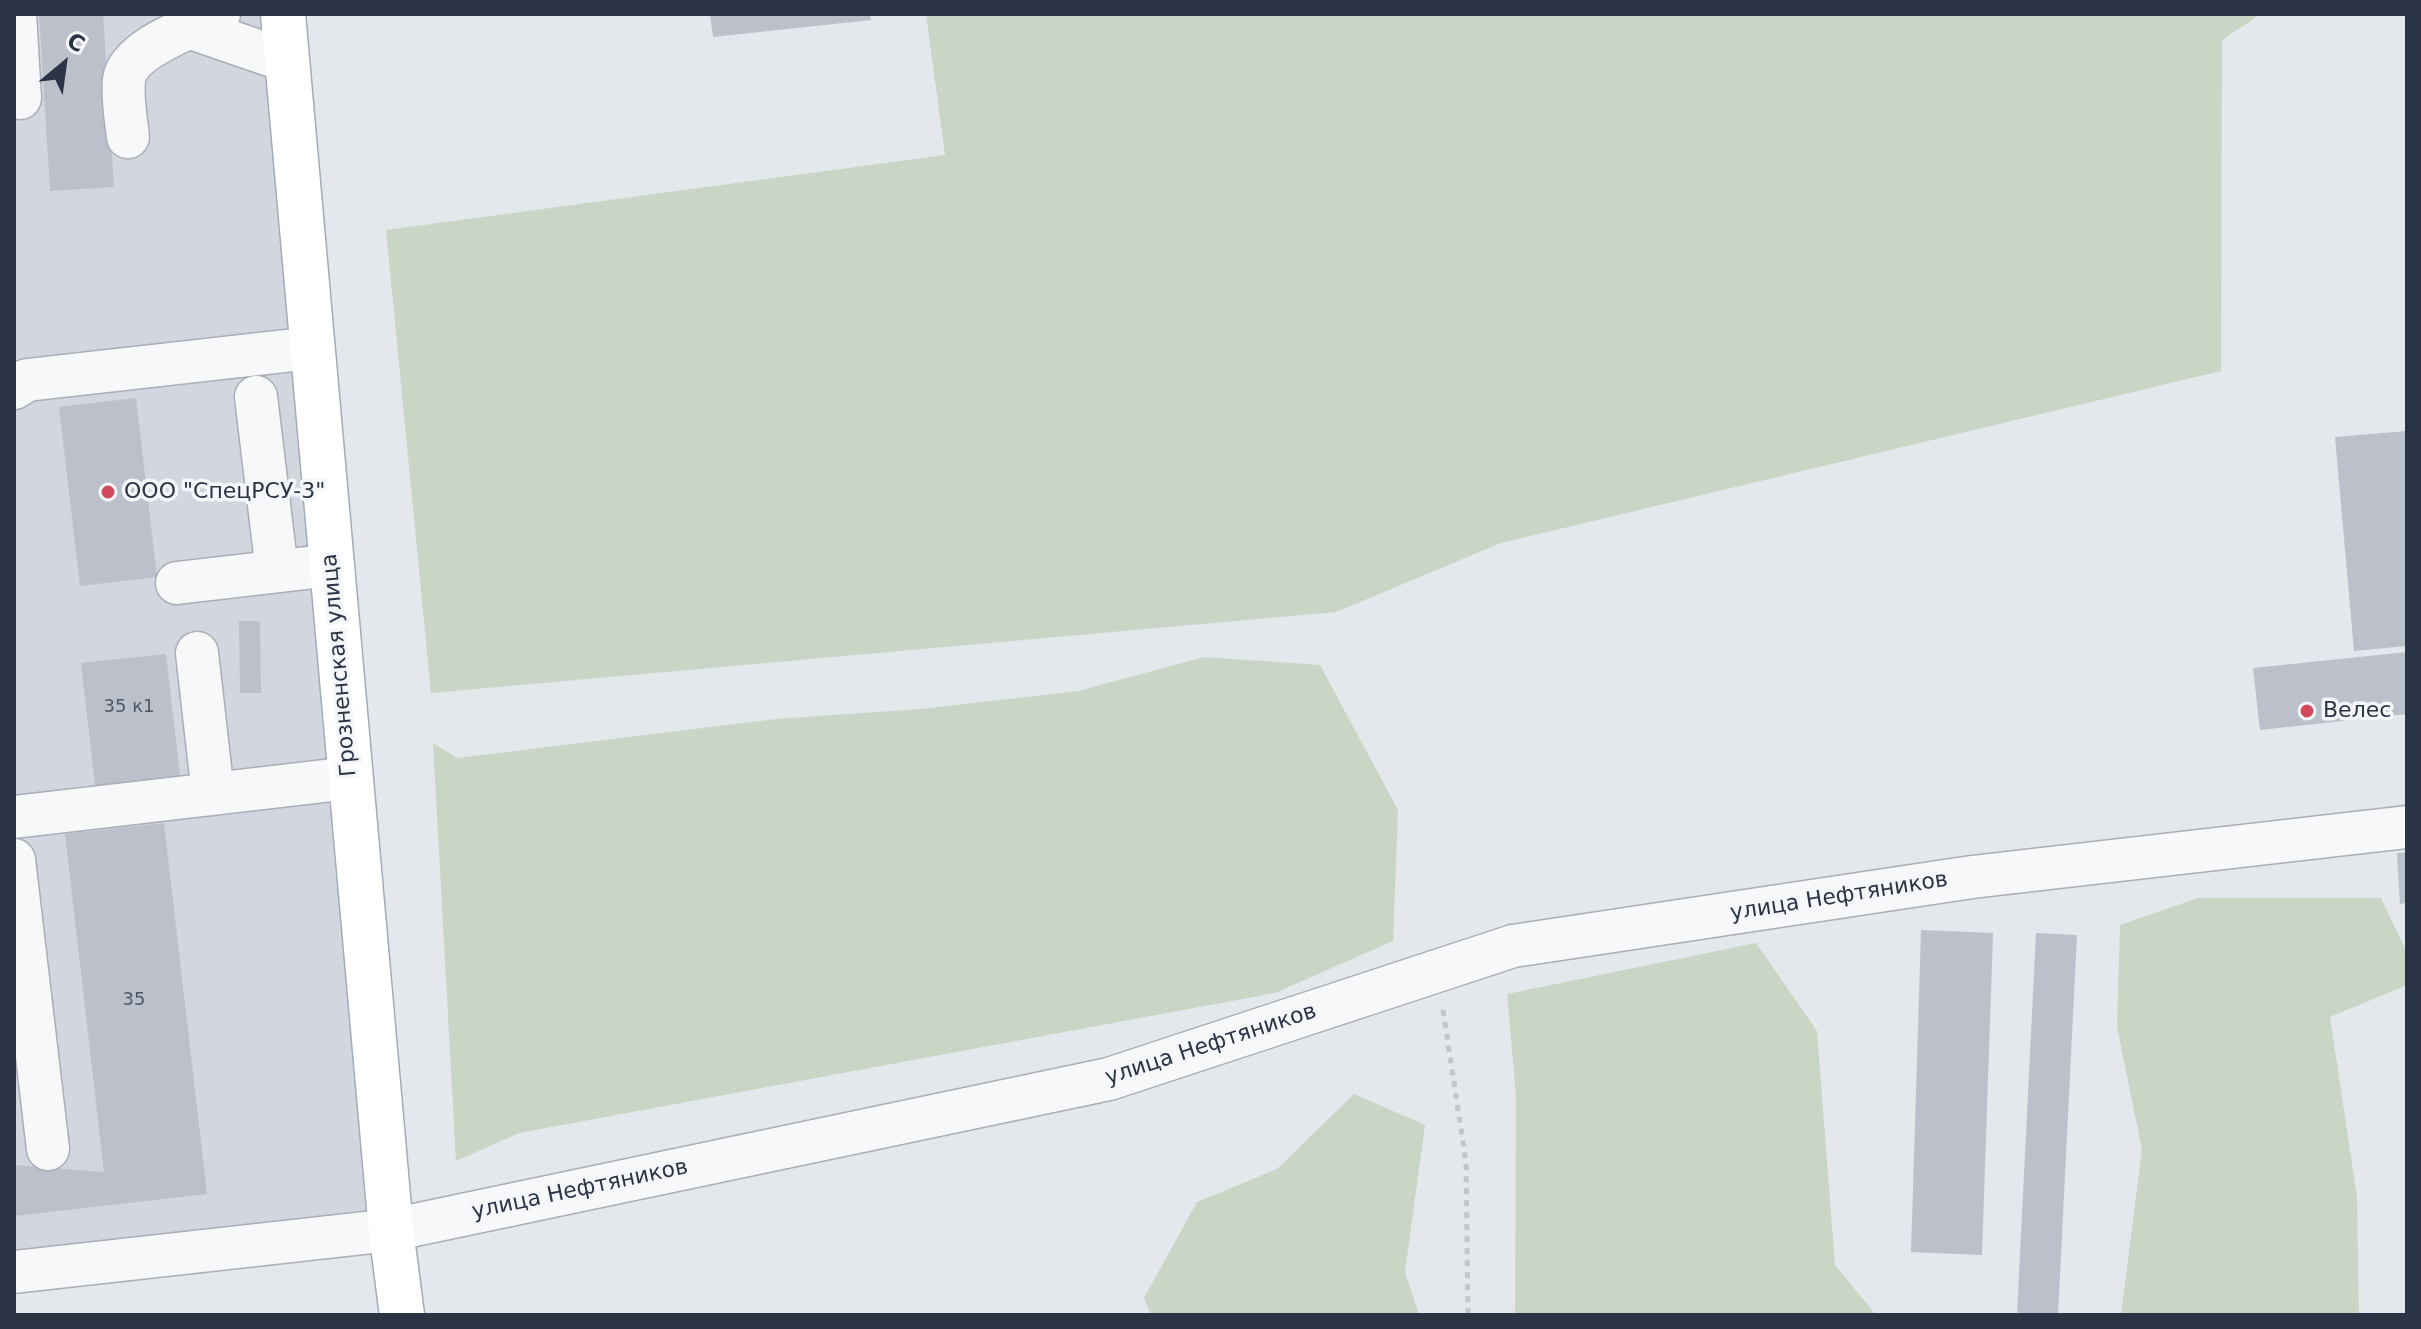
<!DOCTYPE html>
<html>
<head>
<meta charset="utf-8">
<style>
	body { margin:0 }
	#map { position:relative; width:2421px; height:1329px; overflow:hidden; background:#e4e7ec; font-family:"DejaVu Sans",sans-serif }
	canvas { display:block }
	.frame { position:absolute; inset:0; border:16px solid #2b3445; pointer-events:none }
	.north { position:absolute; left:24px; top:24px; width:80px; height:80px; -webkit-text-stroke:6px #f4f6f9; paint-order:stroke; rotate:29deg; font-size:22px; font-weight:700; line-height:32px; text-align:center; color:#2b3445 }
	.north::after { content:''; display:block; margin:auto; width:28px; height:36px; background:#2b3445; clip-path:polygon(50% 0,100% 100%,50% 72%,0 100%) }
</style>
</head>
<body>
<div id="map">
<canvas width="2421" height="1329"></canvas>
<div class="frame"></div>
<div class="north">С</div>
</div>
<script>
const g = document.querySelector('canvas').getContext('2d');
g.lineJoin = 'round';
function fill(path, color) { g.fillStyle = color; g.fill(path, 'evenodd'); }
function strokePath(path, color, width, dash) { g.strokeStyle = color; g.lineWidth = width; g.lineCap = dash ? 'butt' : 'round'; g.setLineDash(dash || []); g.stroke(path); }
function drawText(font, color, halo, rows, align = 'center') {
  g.font = font + ' "DejaVu Sans",sans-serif'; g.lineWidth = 7; g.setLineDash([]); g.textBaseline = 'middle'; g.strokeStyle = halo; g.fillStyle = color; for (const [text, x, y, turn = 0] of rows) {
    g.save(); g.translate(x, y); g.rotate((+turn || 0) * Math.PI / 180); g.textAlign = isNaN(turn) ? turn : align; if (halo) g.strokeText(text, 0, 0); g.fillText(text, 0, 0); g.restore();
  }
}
const built = new Path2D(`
	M14,14H264L380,1215L14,1250Z`);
const green = new Path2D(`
	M926,14H2261L2222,40L2221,371L1501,543L1336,612L431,693L386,230L945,155Z
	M1204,657L1320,665L1398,810L1393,941L1275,993L519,1133L456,1161L433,743L457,758L776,719L921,709L1078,691Z
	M2198,898H2381L2407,953V985L2330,1017L2357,1197L2359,1315H2121L2142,1150L2117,1027L2120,925Z
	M1756,943L1817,1031L1835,1265L1876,1315H1515L1516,1095L1507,994Z
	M1354,1094L1425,1125L1405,1272L1419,1315H1151L1144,1298L1197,1202L1277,1169Z`);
const building = new Path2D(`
	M39,14H103L114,187L50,191Z
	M710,14H870L871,20L713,37Z
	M136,398L157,577L80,586L59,407Z
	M2407,431V646L2354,651L2335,437Z
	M239,621H260L261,693H240Z
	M2407,652V714L2260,730L2253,668Z
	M166,654L181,784L96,794L81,663Z
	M164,823L207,1194L14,1216V1165L104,1172L65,834Z
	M2397,853H2407V903L2400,904Z
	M1921,930L1993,933L1982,1255L1911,1252Z
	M2036,933L2077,935L2058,1315H2017Z`);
const path = new Path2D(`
	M1443,1010L1466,1162L1468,1315`);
const minor = new Path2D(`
	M15,14L20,98
	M191,28L287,61
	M128,137C126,119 122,98 124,80C128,48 193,27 219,14
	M14,388L27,380L312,348
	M256,397L277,571
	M177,583L332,565
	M197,653L213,794
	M14,817L350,778
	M14,860L48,1149
	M14,1272L391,1230L1109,1079L1513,946L1972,877L2407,827`);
const major = new Path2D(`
	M283,14L391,1230L402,1315`);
const markers = [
	[108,492,8,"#d1495b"],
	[2307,711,8,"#d1495b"]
];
const numberNames = [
	["35 к1",129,707],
	["35",134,1000]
];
const poiNames = [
	["ООО \"СпецРСУ-3\"",124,492],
	["Велес",2323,711]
];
const streetNames = [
	["Грозненская улица",340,665,-95],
	["улица Нефтяников",1839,897,-9],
	["улица Нефтяников",1211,1045,-18],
	["улица Нефтяников",580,1190,-12]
];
fill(built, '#d2d6de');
fill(green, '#c9d6c5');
fill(building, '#bbc0ca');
strokePath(minor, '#a9aeb7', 45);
strokePath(major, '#a3abb8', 47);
strokePath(path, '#c2c5cb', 5, [6, 6]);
strokePath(minor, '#f7f8fa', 42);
strokePath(major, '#fff', 44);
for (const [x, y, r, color] of markers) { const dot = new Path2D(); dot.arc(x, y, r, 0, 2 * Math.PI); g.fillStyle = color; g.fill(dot); strokePath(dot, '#f4f6f9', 3); }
drawText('18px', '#4f5766', null, numberNames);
drawText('22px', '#2b3445', '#f4f6f9', poiNames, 'left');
drawText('22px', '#2b3445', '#f4f6f9', streetNames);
</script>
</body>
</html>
